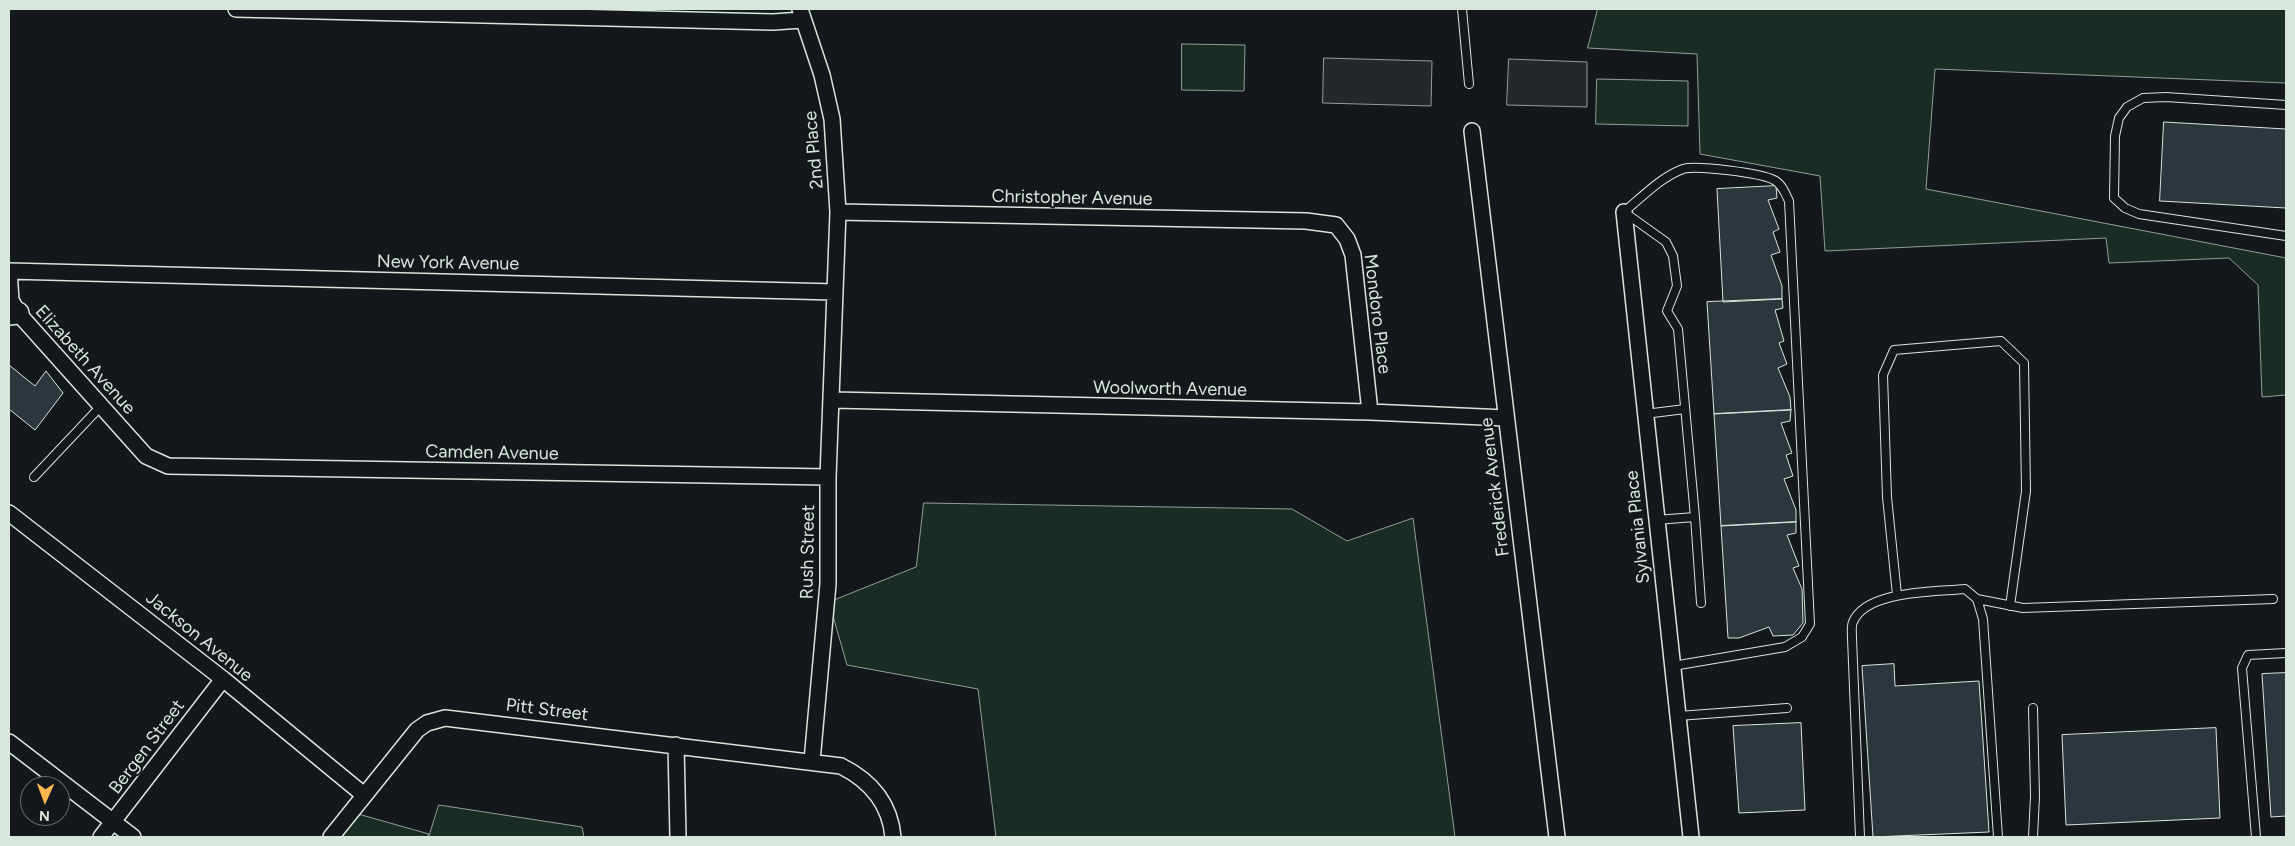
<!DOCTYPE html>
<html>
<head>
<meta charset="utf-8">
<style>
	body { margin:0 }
	#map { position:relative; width:2295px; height:846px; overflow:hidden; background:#14181c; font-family:Figtree,sans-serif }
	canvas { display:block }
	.frame { position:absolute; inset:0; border:10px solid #d8e6dc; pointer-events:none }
	.north { position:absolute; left:20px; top:776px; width:50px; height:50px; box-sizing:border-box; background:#14181c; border:1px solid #626a69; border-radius:50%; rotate:182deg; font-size:14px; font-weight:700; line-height:20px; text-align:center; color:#d8e6dc }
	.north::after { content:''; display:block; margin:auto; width:18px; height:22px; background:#ffb74d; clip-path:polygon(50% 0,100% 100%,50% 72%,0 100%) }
</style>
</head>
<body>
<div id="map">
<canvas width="2295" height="846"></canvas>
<div class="frame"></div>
<div class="north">N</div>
</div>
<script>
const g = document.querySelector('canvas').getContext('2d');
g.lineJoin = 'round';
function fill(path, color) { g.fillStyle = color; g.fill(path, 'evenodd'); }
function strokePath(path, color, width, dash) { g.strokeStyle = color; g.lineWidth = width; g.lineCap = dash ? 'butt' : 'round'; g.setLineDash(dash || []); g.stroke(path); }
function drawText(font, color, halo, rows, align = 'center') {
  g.font = font + ' Figtree,sans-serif'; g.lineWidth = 4; g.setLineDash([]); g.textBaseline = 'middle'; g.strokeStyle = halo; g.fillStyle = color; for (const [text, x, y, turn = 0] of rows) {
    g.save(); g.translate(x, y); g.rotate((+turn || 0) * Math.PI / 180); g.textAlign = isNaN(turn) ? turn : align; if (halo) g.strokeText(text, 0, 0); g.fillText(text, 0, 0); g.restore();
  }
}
const green = new Path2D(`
	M1598,9H2286V83L1935,69L1926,189L2286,258V395L2262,397L2258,285L2229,258L2109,263L2106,238L1825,251L1820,176L1700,154L1697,54L1588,48Z
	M1182,44L1245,45L1244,91L1182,90Z
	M1597,79L1688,81V126L1596,124Z
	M924,503L1292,509L1347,541L1413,518L1455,837H996L978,689L847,665L829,602L916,567Z
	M439,805L582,827L584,837H429Z
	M351,812L429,834L427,837H331Z`);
const parking = new Path2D(`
	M1324,58L1432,61L1431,106L1323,103Z
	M1509,59L1587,62V107L1507,105Z`);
const building = new Path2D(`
	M2164,122L2286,129V208L2160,201Z
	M1776,186L1777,198L1768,200L1779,229L1773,232L1780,252L1771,255L1782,286V299L1723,302L1717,189Z
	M1782,299L1783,308L1775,310L1784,341L1779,343L1787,364L1778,368L1790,397L1791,410L1714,414L1707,302Z
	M9,365L35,386L46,371L63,393L35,430L9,409Z
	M1791,410L1790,421L1781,423L1792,453L1786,455L1793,476L1784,479L1796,510V522L1721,526L1714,414Z
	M1796,522V533L1787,535L1799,566L1793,568L1802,589L1803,623L1793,635L1773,636L1769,627L1739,638H1728L1721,526Z
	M1894,664L1895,686L1979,681L1989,832L1873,837L1862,666Z
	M2286,673V816L2271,817L2262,674Z
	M1801,723L1805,810L1739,813L1733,726Z
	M2216,728L2220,818L2066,825L2062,735Z`);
const lane = new Path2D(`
	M1462,9L1469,84
	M2286,105L2166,97L2143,98L2127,107L2119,118L2115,136L2114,198L2125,208L2139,214L2286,236
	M1645,414L1685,409
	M34,477L101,406
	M1656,520L1695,517L1701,603
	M1897,595L1887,497L1883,375L1894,350L2001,341L2024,363L2026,491L2010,606
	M1977,599L2023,608L2273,599
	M1673,666L1785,647L1802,637L1810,624L1789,201C1785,193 1782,184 1774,180C1761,173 1697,165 1683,169C1661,177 1642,197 1624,212L1666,242L1673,256L1677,286L1667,311L1678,329L1695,517
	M2033,708L2035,796L2033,837
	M1678,716L1787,708
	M1860,837L1852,638C1852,633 1851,626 1853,622C1866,590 1936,592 1965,589L1977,599L1983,619L1998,837
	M2256,837L2242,668L2248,655L2286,653`);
const street = new Path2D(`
	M236,9L773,22L802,20
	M800,9L822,75L832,119L838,212L828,477V584L812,761
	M1472,131L1557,837
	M838,212L1306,221L1336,225L1347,239L1353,255L1370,412
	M1624,212L1691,837
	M9,271L11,300L18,313L146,456L168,466L828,477
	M9,271L835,292
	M833,400L1370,412L1506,418
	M9,513L223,679L364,795
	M9,742L133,837
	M676,745L678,837
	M101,837L223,679
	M331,837L417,730L427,723L445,718L841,766C871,781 890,803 893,837`);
const secondary = new Path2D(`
	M9,314L18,313`);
const streetNames = [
	["2nd Place",814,150,-95],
	["Christopher Avenue",1072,198,1],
	["New York Avenue",448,263,1],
	["Mondoro Place",1377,314,83],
	["Elizabeth Avenue",85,360,48],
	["Woolworth Avenue",1170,389,1],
	["Camden Avenue",492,453,1],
	["Frederick Avenue",1495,487,-97],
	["Sylvania Place",1638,527,-96],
	["Rush Street",808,552,-89],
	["Jackson Avenue",199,637,39],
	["Pitt Street",547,710,7],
	["Bergen Street",147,747,-53]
];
fill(green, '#1a2d24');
strokePath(green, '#939e99', 1);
fill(parking, '#24282b');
strokePath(parking, '#939e99', 1);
fill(building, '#2c363c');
strokePath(building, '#d8e6dc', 1);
strokePath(lane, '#d8e6dc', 10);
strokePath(street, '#d8e6dc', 18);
strokePath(secondary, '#d8e6dc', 24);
strokePath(lane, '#14181c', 8);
strokePath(street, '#14181c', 15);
strokePath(secondary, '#14181c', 21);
drawText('18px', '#d8e6dc', '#14181c', streetNames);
</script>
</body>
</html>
